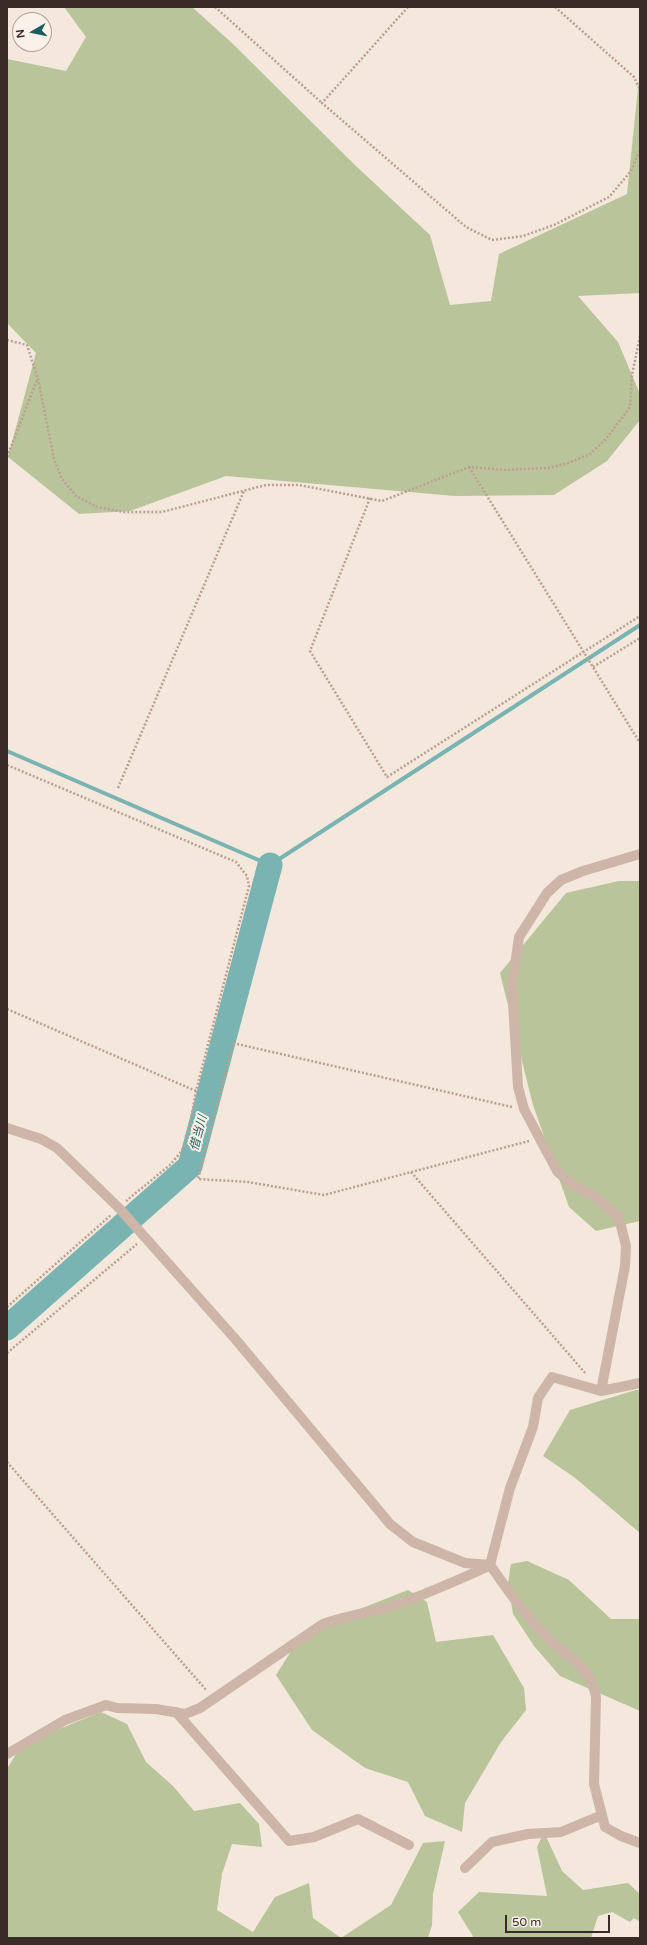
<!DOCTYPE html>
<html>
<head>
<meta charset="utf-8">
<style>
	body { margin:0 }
	#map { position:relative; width:647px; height:1945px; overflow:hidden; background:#f4e7dc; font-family:"Varela Round",sans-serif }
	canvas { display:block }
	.frame { position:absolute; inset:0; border:8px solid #392c28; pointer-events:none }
	.north { position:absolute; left:12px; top:12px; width:40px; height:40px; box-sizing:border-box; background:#fbf1e9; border:1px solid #ada29c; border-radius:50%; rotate:261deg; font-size:11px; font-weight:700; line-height:16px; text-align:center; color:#392c28 }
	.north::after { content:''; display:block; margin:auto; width:14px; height:18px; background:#1a5d5d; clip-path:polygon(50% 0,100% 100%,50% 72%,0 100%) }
	.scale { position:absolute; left:505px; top:1915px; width:105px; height:18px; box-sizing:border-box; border:2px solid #392c28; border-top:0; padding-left:5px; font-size:12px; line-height:14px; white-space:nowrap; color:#392c28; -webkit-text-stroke:3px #fbf1e9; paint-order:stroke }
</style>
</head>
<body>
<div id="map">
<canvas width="647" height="1945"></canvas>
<div class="frame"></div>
<div class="north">N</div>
<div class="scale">50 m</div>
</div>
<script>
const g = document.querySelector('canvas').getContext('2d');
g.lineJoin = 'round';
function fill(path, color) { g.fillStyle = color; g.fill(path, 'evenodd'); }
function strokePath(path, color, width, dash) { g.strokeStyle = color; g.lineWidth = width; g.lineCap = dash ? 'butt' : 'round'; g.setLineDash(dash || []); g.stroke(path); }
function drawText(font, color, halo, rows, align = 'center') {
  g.font = font + ' "Varela Round","Noto Sans JP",sans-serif'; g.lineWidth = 4; g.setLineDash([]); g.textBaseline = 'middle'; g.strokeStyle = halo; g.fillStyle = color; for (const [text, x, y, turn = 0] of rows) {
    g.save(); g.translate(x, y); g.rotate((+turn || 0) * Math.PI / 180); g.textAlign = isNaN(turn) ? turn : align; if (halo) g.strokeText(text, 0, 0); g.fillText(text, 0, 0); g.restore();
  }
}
const green = new Path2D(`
	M64,7H192L233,44L357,167L430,235L450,305L491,301L499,254L627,194L640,69V293L578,296L618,342L640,394V420L607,461L554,495L455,496L226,476L130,511L79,514L8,457L36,353L7,323V59L66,71L86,37Z
	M619,881H640V1221L596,1231L569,1207L533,1105L500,973L566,893Z
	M636,1390H640V1533L574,1477L543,1456L570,1410Z
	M527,1561L569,1580L611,1619H640V1711L560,1676L534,1646L513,1614L508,1583L511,1564Z
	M408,1590L427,1602L436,1642L493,1635L524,1688L526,1710L501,1742L465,1803L462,1832L425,1816L408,1782L365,1768L312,1730L276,1675L304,1631Z
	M101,1712L127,1724L146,1762L173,1786L194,1811L240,1803L259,1824L262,1847L232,1844L222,1874L217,1910L253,1932L275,1897L309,1883L313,1918L341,1938H7V1769L22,1744Z
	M544,1832L562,1871L583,1890L628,1883L640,1894V1922L634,1918L630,1922L612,1912L598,1916L591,1938H474L458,1912L479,1892L547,1896L537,1847Z
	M445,1841L433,1894L432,1925L428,1938H341L391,1905L423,1843Z`);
const stream = new Path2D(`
	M7,751L270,865L640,625`);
const river = new Path2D(`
	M7,1328L190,1166L270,865`);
const path = new Path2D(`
	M215,7L322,103
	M408,7L322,103L466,227L492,240L523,236L554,225L609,197L631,171L640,150
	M555,7L634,77L640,90
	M7,340L27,345L38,379L54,459L62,479L76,496L97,507L124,512H162L266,485H299L382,501L469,467L505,470L549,468L568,463L590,454L606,439L630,407L632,375L640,336
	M7,457L37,380
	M469,467L640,743
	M370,498L310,651L387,777L640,616
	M593,667L640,638
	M7,765L236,862L247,876L249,886L196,1091L187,1142L180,1153L170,1165L126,1201
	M118,788L244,491
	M7,1009L196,1091
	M512,1107L233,1043L198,1179L248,1182L324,1195L529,1141
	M411,1172L586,1374
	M7,1307L111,1215
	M7,1353L137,1244
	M7,1462L207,1691`);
const minor = new Path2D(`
	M7,1128L41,1139L57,1148L119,1208L237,1341L390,1524L413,1542L465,1563L490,1565
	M640,1383L601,1391L552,1377L538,1398L533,1427L510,1488L490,1565C508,1590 525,1616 547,1637C567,1657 591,1667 596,1697L594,1784L605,1827L621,1836L640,1843
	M601,1391L625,1266L626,1246L619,1218L597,1198L571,1184L557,1171L524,1109L518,1087L512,986L519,937L547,893L561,880L583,871L640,854
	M176,1712L289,1841L314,1837L358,1819L409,1845
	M7,1754L65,1720L106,1705L117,1708L156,1709L185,1714L200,1708L323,1624C345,1616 367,1613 389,1607C423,1596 456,1581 489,1566
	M465,1868L492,1842L528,1834L561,1832L602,1815`);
const waterNames = [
	["借当川",199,1133,-75]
];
fill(green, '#b9c49b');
strokePath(stream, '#79b3b2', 4);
strokePath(river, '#79b3b2', 25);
strokePath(path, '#b9a091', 2.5, [2, 2]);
strokePath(minor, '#cdb6a7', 10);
drawText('italic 12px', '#1a5d5d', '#fbf1e9', waterNames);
</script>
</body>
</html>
